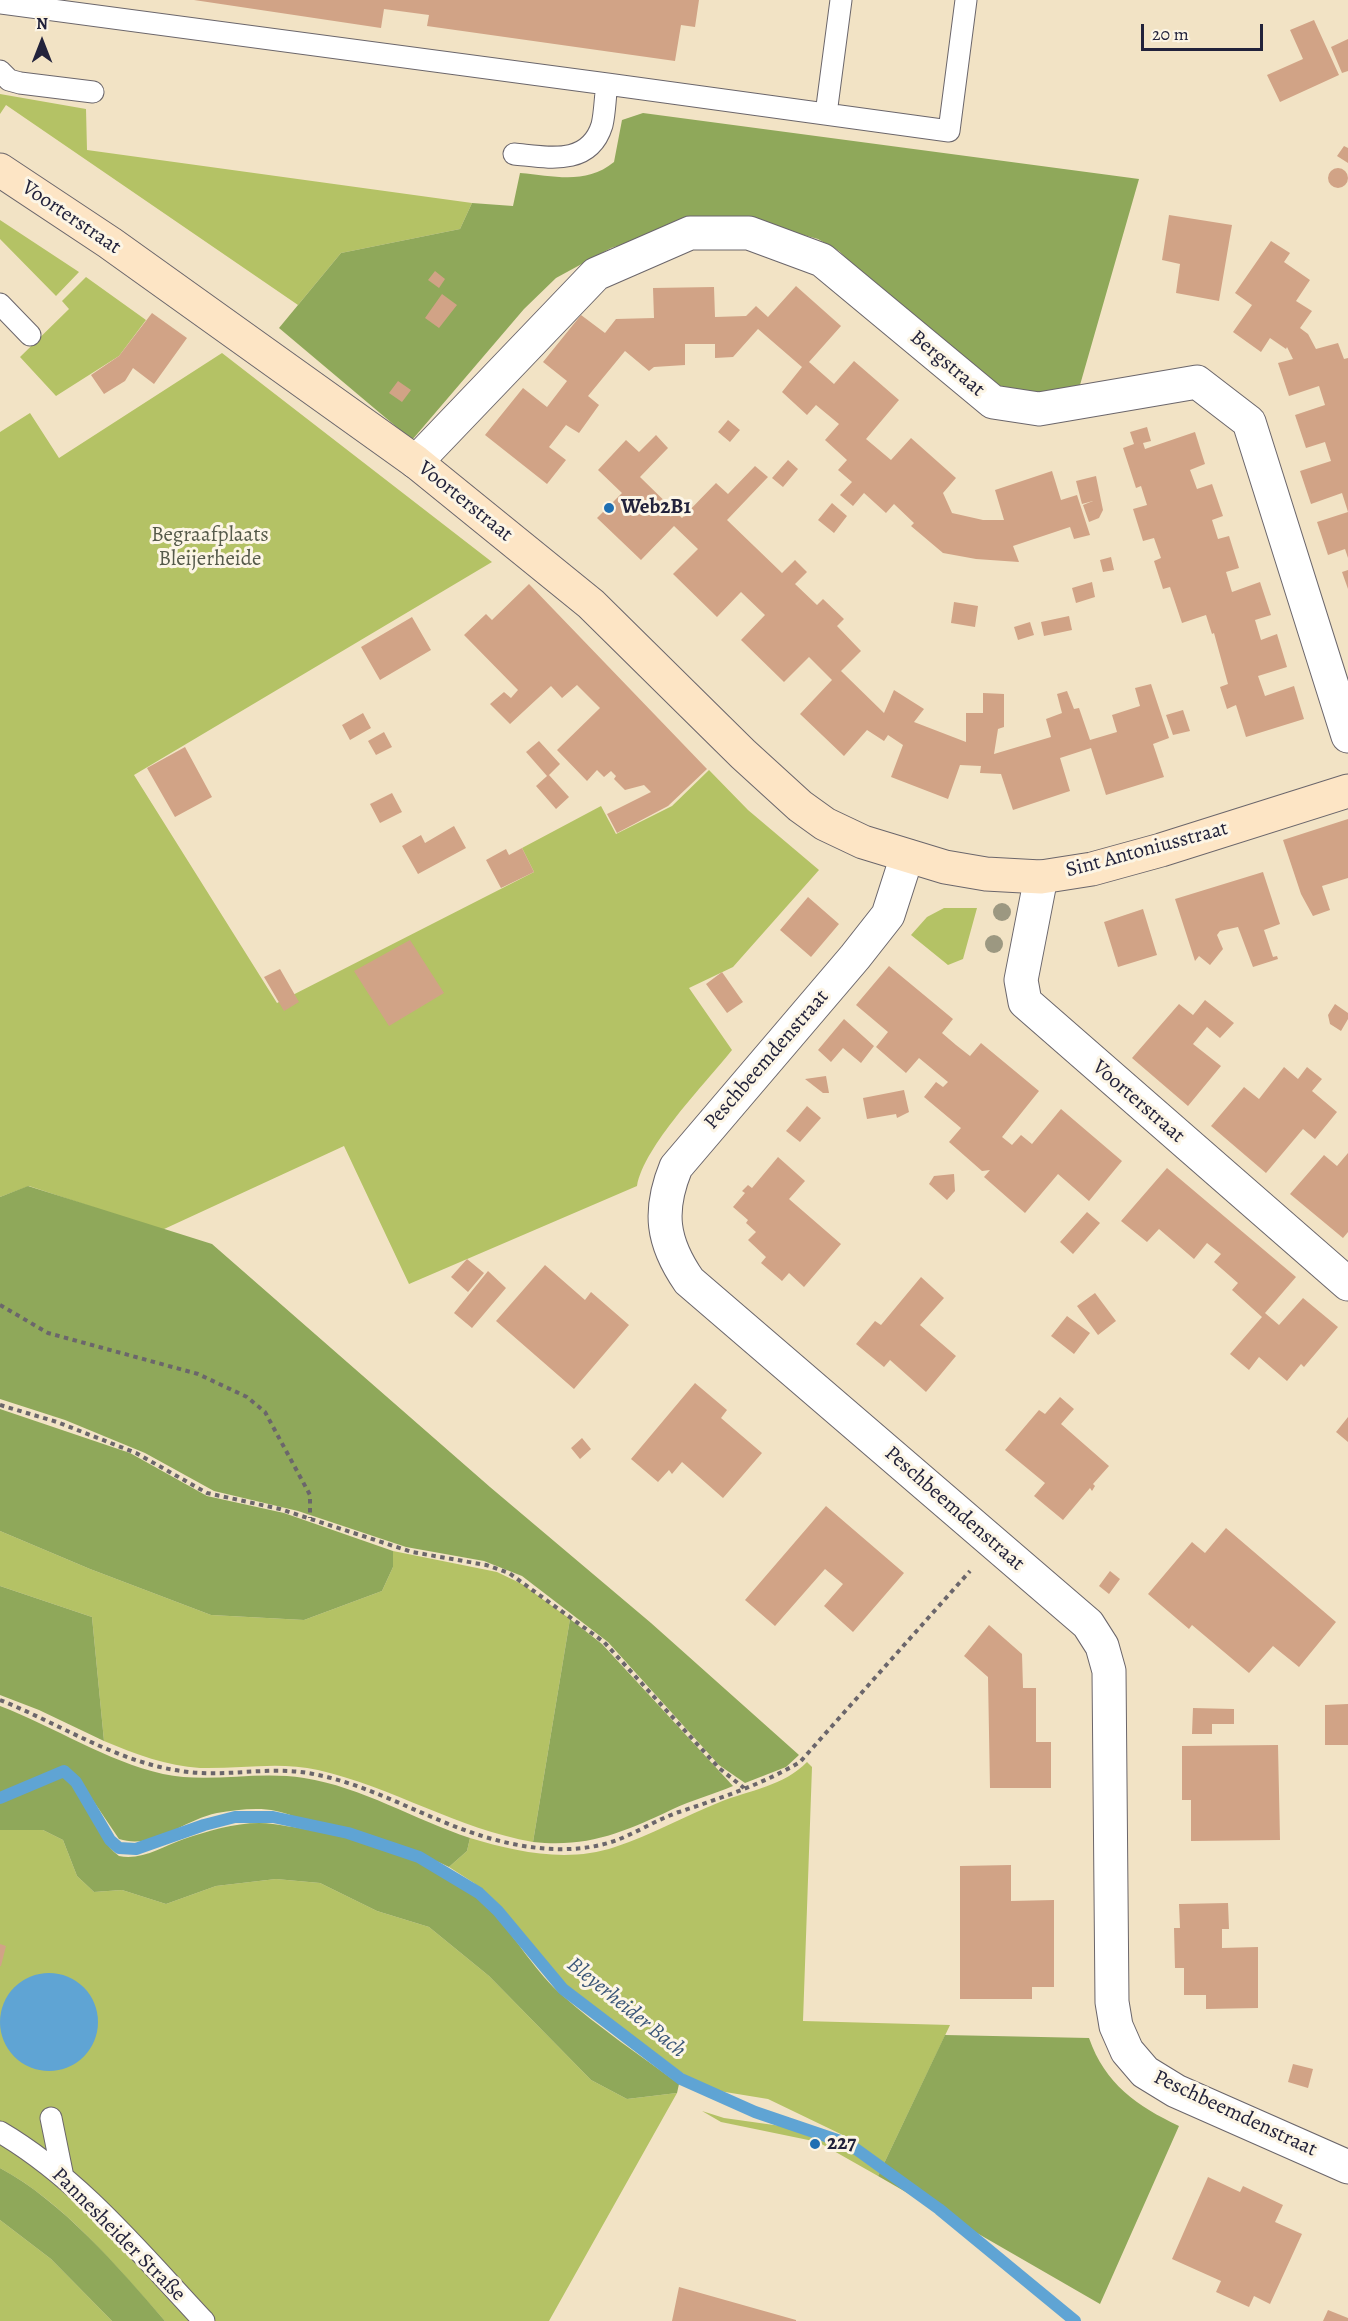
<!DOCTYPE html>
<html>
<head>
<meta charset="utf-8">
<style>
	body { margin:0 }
	#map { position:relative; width:1348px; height:2321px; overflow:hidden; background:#f2e3c5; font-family:Alegreya,serif }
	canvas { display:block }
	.north { position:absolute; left:12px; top:12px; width:60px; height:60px; -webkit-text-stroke:4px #fcf5e5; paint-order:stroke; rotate:0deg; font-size:16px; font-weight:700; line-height:24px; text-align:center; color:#22223b }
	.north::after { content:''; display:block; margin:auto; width:21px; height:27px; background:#22223b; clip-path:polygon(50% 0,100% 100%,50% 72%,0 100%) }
	.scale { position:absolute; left:1141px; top:24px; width:122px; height:27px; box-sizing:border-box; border:3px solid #22223b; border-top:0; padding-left:8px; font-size:18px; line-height:21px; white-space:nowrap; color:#22223b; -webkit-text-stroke:4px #fcf5e5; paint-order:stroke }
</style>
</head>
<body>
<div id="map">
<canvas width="1348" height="2321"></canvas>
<div class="north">N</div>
<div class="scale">20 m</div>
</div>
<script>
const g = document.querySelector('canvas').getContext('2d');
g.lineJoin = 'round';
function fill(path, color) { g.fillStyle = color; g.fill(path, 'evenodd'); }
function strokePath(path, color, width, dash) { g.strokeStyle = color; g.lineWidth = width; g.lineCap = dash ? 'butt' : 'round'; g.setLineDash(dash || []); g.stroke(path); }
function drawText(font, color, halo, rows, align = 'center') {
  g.font = font + ' Alegreya,serif'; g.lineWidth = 6; g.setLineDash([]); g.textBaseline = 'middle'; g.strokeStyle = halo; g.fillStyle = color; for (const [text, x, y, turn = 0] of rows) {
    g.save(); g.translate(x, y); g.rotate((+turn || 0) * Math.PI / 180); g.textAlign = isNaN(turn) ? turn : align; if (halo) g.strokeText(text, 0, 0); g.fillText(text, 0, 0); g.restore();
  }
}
const green = new Path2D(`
	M0,94L86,109L87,150L472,203L460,229L341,253L298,305L6,105L0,114Z
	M0,220L79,272L56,296L0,239Z
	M86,277L146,320L119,356L56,396L20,357L69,309L62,301Z
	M222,353L492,562L134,775L277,1003L534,872L522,848L601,806L616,834L672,806L709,770L748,810L819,870L733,967L689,988L732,1050C705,1084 644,1146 637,1186L409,1284L344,1146L162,1230L29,1186L0,1197V432L30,413L59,458Z
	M944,908H977L963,959L948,965L911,935L927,917Z
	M0,1531L90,1569L211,1615L304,1620L382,1591L393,1567V1551L497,1572L522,1584L570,1619L533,1842C458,1829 392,1787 318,1770C279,1761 240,1769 200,1768C167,1766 135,1754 104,1741L92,1617L0,1586Z
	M807,1762L812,1767L803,2021L950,2025L878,2176L818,2142L721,2122L702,2111L724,2118L781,2126L836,2146H852L851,2139L768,2099L719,2091L685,2075L566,1986L503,1909L474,1883L449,1867L467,1851L470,1838C516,1852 568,1863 615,1847C651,1835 685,1816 720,1802C750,1790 784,1786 807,1762Z
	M28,1828L43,1830L63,1840L77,1876L94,1892L122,1890L166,1904L216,1886L276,1879L320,1883L377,1911L429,1927L489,1976L591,2080L627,2099L677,2093L549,2321H165C116,2266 65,2203 0,2168V1830Z
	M0,2220L51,2259L112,2321H0Z`);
const forest = new Path2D(`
	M643,113L1139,179L1078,392L1054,399L994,389L887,300L839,251L818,239L789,231L672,229L611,248L556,278L524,309L412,440L279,328L341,253L460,229L472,203L513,206L520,173C555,176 586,185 614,162L622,120Z
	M28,1186L212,1244L490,1487L651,1623L799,1755L786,1767L745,1783L719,1765L608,1642L522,1576L484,1561L406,1547L298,1511L214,1491L145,1453L65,1420L0,1399V1197Z
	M0,1409L130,1453L207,1496L284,1513L393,1551V1567L382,1591L304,1620L211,1615L90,1569L0,1531Z
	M0,1586L92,1617L104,1741L39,1710L0,1695Z
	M570,1619L602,1644L733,1786C714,1794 692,1800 673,1809C624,1832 589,1848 533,1842Z
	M0,1706C55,1727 106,1761 163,1774C210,1784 257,1770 304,1778C362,1787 415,1820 470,1838L467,1851L449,1867C402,1844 362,1833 311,1822C299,1819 288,1813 276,1811C258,1807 236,1810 217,1813C183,1820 154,1850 119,1839L84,1787L66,1768H58L0,1794Z
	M64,1776C91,1795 92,1836 119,1856C141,1861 164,1846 184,1839C212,1830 244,1820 273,1824C348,1835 439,1855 493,1913C517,1939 536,1973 563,1996C598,2027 641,2056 679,2084L677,2093L627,2099L591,2080L489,1976L429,1927L377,1911L320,1883L276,1879L216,1886L166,1904L122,1890L94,1892L77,1876L63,1840L43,1830H0V1803Z
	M945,2035L1089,2038C1105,2084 1137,2106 1179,2126L1100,2304L878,2176Z
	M0,2168C63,2202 118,2267 165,2321H112L51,2259L0,2220Z`);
const water = new Path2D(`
	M0 2022a49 49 0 1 1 98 0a49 49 0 1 1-98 0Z`);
const stream = new Path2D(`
	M0,1798L64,1771L76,1782L110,1840L119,1848L136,1849L204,1825L235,1817H273L348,1833L419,1857L479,1893L498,1911L563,1989L681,2079L755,2112L849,2144L939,2209L1075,2321`);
const building = new Path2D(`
	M194,0H699L695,27L681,25L675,61L427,26L429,15L384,9L381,28Z
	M1314,20L1339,75L1280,102L1267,75L1303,59L1290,30Z
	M1348,39V71L1342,73L1331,47Z
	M1344,146L1348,148V163L1337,156Z
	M1328 178a10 10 0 1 1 20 0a10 10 0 1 1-20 0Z
	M1169,215L1232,225L1219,301L1176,293L1180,264L1162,260Z
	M1271,241L1290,253L1284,262L1310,280L1296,301L1312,311L1300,328L1308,334L1316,349L1338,343L1344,359L1348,358V512L1342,493L1311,504L1300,471L1331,461L1325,442L1306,448L1295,415L1325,405L1319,386L1289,396L1278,363L1293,359L1287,347L1286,349L1270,338L1261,352L1233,332L1252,305L1235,293Z
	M435,271L445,279L439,288L428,280Z
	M796,286L841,326L809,362L834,384L854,361L899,400L866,439L891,460L911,438L956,478L943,493L952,513L983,520H1004L995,490L1052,471L1061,500L1077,495L1090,535L1074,539L1070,527L1013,546L1019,562L976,559L943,553L911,526L914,523L894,504L886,513L864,493L853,506L840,495L852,482L838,470L847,460L825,440L839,424L816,405L807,415L782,392L802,367L758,329L733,357L715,358V344H685V365L654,367L649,371L625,351L588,396L599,405L579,433L566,425L549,447L566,460L547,484L485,435L523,388L547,407L567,381L543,362L581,315L605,333L616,319L654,318L653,288L714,287L715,317L746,316L756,306L768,317Z
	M442,294L457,305L439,328L425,318Z
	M152,313L187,338L154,384L133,368L125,381L104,394L91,375L119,356Z
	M398,381L411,390L402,402L389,393Z
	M728,420L740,430L730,442L718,432Z
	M1147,427L1151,441L1143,443L1145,449L1195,432L1205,464L1190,470L1197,489L1212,484L1223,516L1212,520L1218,539L1229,536L1239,568L1226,572L1232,592L1260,582L1271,615L1255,620L1261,640L1277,634L1287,667L1258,676L1265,696L1294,686L1304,719L1246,737L1236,705L1227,709L1220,687L1228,684L1214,633L1212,634L1206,615L1182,623L1170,587L1163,589L1154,561L1161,558L1154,538L1143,541L1133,509L1147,505L1141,486L1136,488L1123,448L1134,444L1130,432Z
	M656,435L668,448L640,477L682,518L716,483L728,494L755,466L768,477L727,520L782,573L795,560L807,572L795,584L817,605L823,599L844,619L837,626L861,651L841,671L884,713L894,690L924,709L914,722L966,742V713H983V693L1004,694V727L998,729L994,754L1051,737L1046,719L1062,713L1057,694L1067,691L1074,709L1079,708L1090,740L1117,732L1112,715L1140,706L1135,688L1151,684L1169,738L1153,744L1164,777L1106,795L1091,748L1060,758L1070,791L1013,810L1001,774L980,773L981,766L960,765L948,799L891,777L903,745L888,735L884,741L867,730L844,756L800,714L832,680L809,657L784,682L741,640L765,615L741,592L717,617L673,574L698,549L674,526L641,560L597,518L622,493L598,470L626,440L639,452Z
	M788,460L798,469L783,487L772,478Z
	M1096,476L1103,510L1099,518L1089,522L1083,505L1093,501L1082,504L1076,481Z
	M832,503L847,516L834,533L818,520Z
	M1348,512V558L1345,549L1328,555L1317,522Z
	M1111,557L1114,570L1103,572L1100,560Z
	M1348,570V589L1342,572Z
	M1092,582L1095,597L1076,603L1072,588Z
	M529,584L707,769L668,806L617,833L607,814L651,792L644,785L625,790L614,779L616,776L611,771L604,777L597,770L587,781L557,750L600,708L577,685L562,698L551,686L510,724L490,704L504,692L511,698L518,690L464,635L486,614L492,620Z
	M954,602L978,606L975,627L951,623Z
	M1069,616L1072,630L1044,636L1041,622Z
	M412,617L431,650L380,680L361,647Z
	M1030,622L1034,635L1018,640L1014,627Z
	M1183,710L1190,731L1173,735L1166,715Z
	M363,713L371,728L350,740L342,725Z
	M384,732L392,747L376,755L368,741Z
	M539,741L560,764L549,775L569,797L556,809L536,786L547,776L526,752Z
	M185,747L212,797L175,817L147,768Z
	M392,793L402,812L380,823L370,804Z
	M1348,819V878L1322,886L1330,910L1313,916L1301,894L1283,840Z
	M454,826L466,848L418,874L402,846L421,835L425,843Z
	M522,848L534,872L501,888L486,860L506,849L509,855Z
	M1263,872L1280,924L1264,930L1273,957L1277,956L1278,959L1253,967L1238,927L1220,931L1217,935L1223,949L1210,965L1199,956L1195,961L1175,899Z
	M808,897L839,924L811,957L780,930Z
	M1143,909L1157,955L1118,967L1104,922Z
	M410,940L444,993L389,1026L354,971Z
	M889,966L953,1019L942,1033L956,1045L970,1056L981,1043L1039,1091L1002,1137L1012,1145L1021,1135L1032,1144L1061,1109L1122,1161L1089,1201L1058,1174L1025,1213L984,1177L990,1170L982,1171L949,1142L961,1128L924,1097L936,1082L943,1087L948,1082L919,1058L906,1073L876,1047L888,1032L856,1005Z
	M280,969L299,1002L284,1011L264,977Z
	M722,972L743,1002L727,1013L706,984Z
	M1205,1000L1234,1023L1220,1038L1207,1027L1193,1044L1221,1066L1188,1106L1132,1058L1179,1004L1193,1015Z
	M1335,1004L1348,1013V1019L1341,1031L1330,1024L1328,1015Z
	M844,1019L874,1046L861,1063L843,1048L831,1062L818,1050Z
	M1284,1067L1298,1079L1307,1067L1322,1079L1312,1091L1337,1112L1315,1139L1303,1129L1266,1173L1211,1126L1244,1087L1259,1099Z
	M826,1076L829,1093H823L805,1079Z
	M904,1090L909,1112L897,1118L896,1114L867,1119L863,1098Z
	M807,1106L821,1118L800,1142L786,1131Z
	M1348,1153V1232L1343,1238L1290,1194L1324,1155L1337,1166Z
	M778,1157L805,1181L789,1199L841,1244L804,1287L789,1273L782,1281L761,1263L766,1257L748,1240L756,1232L746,1223L748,1220L733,1207L745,1193L742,1191L748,1185L752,1188Z
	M1167,1168L1296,1277L1265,1313L1279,1325L1303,1298L1338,1327L1304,1367L1301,1364L1287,1381L1259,1357L1249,1370L1230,1354L1262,1317L1232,1290L1238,1283L1214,1262L1221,1254L1207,1243L1194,1259L1159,1229L1147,1242L1121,1221Z
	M954,1174L955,1191L947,1200L929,1184L934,1176Z
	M1087,1212L1100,1223L1073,1254L1060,1242Z
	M467,1259L484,1273L468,1292L451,1277Z
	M545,1265L585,1300L591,1292L629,1325L574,1389L496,1321Z
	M488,1271L506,1288L472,1328L454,1313Z
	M921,1277L944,1298L920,1325L956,1356L926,1392L890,1360L884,1367L856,1344L875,1321L881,1325Z
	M1095,1293L1116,1321L1098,1335L1077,1306Z
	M1067,1316L1090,1333L1074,1354L1051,1336Z
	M695,1383L727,1410L721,1418L762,1453L723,1498L682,1462L672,1474L669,1470L658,1482L631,1459Z
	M1060,1397L1074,1409L1061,1424L1109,1466L1093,1484L1095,1486L1092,1491L1090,1488L1063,1520L1034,1496L1045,1483L1005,1450L1039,1410L1045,1414Z
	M1348,1417V1442L1336,1432Z
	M582,1438L591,1449L580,1459L571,1448Z
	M826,1506L904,1573L853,1632L824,1606L843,1584L825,1569L775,1626L745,1600Z
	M1226,1528L1336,1622L1299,1667L1273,1646L1249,1673L1192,1625L1189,1629L1148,1594L1192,1542L1205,1553Z
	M1110,1571L1120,1579L1109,1594L1099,1586Z
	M989,1625L1022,1654L1023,1688H1036V1742H1051V1788H990L988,1677L964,1656Z
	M1348,1704V1745H1325V1705Z
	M1193,1708L1234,1709V1724H1212V1734H1192Z
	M1278,1745L1280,1840L1191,1841V1800H1182V1746Z
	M1011,1865V1901L1054,1900V1987H1032V1999H960V1866Z
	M1228,1903L1229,1929H1222V1948L1258,1947V2008L1206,2009V1995H1184V1968H1175L1174,1928H1180L1179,1904Z
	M0,1944L6,1946L1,1966H0Z
	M1293,2064L1313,2069L1308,2088L1288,2082Z
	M1208,2177L1240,2192L1243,2186L1283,2205L1275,2222L1302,2234L1270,2304L1254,2296L1249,2307L1216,2292L1221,2281L1172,2259Z
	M679,2287L796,2320V2321H672Z
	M1328,2310L1348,2318V2321H1323Z`);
const path = new Path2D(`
	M0,1305L48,1333L198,1374L247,1397L265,1412L310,1495V1518
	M0,1405L57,1422L136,1453L207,1493L280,1509L412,1552L486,1565L509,1573L604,1642L719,1768L744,1788
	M0,1700C60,1724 117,1762 181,1771C223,1778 266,1766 308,1773C368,1783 422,1817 479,1835C522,1849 574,1856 617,1840C638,1832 658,1819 679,1812C721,1798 763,1784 800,1762L970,1571`);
const lane = new Path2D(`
	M0,3L607,84
	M0,71L9,80L20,83L93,92
	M826,114L841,0
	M514,154C547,157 589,167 602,125C605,113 605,97 607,84L949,131L966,0
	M0,304L30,335
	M51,2118L63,2177
	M0,2132C80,2179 141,2254 204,2321`);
const street = new Path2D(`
	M416,462L596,274L690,233H749L822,260L993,402L1039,409L1197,382L1249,422L1348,736
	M907,856L888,915L855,957L676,1167C658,1211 662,1242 689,1281L1088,1624L1102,1646L1109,1671L1112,2002L1116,2026L1127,2051L1145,2072L1176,2091L1348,2167
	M1041,877L1021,980L1025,1002L1348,1284`);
const secondary = new Path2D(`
	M0,170L110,243L416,462L591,604L743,754L800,806L825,824L863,842L945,867L986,874L1041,877L1092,869L1161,850L1348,791`);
const trees = [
	[1002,912],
	[994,944]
];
const markers = [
	[609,508,6,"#1f6fb2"],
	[815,2144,6,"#1f6fb2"]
];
const streetNames = [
	["Voorterstraat",71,218,34],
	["Bergstraat",947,364,40],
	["Voorterstraat",465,502,39],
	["Sint Antoniusstraat",1147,850,-15],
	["Peschbeemdenstraat",767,1060,-49],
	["Voorterstraat",1138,1102,41],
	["Peschbeemdenstraat",954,1509,41],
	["Peschbeemdenstraat",1235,2114,25],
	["Pannesheider Straße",118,2235,45]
];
const poiNames = [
	["Web2B1",621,508],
	["227",827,2144]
];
const parkNames = [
	["Begraafplaats",210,536],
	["Bleijerheide",210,560]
];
const waterNames = [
	["Bleyerheider Bach",626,2008,39]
];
fill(green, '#b4c265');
fill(forest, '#8fa85a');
fill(water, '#5fa4d4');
strokePath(stream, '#5fa4d4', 12);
fill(building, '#d1a386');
strokePath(lane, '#6b666b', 23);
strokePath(street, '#6b666b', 35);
strokePath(secondary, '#6b666b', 35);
strokePath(path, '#6b666b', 4, [4.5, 4.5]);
strokePath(lane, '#fff', 21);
strokePath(street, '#fff', 33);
strokePath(secondary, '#fde5c5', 33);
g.fillStyle = '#9c9881';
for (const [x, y] of trees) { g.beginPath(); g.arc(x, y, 9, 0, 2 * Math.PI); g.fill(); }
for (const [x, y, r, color] of markers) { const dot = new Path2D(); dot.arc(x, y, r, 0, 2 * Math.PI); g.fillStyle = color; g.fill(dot); strokePath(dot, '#fcf5e5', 2); }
drawText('21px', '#22223b', '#fcf5e5', streetNames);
drawText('bold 21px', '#22223b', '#fcf5e5', poiNames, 'left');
drawText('21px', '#555a4a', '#fcf5e5', parkNames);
drawText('italic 22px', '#3a5678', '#fcf5e5', waterNames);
</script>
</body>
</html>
